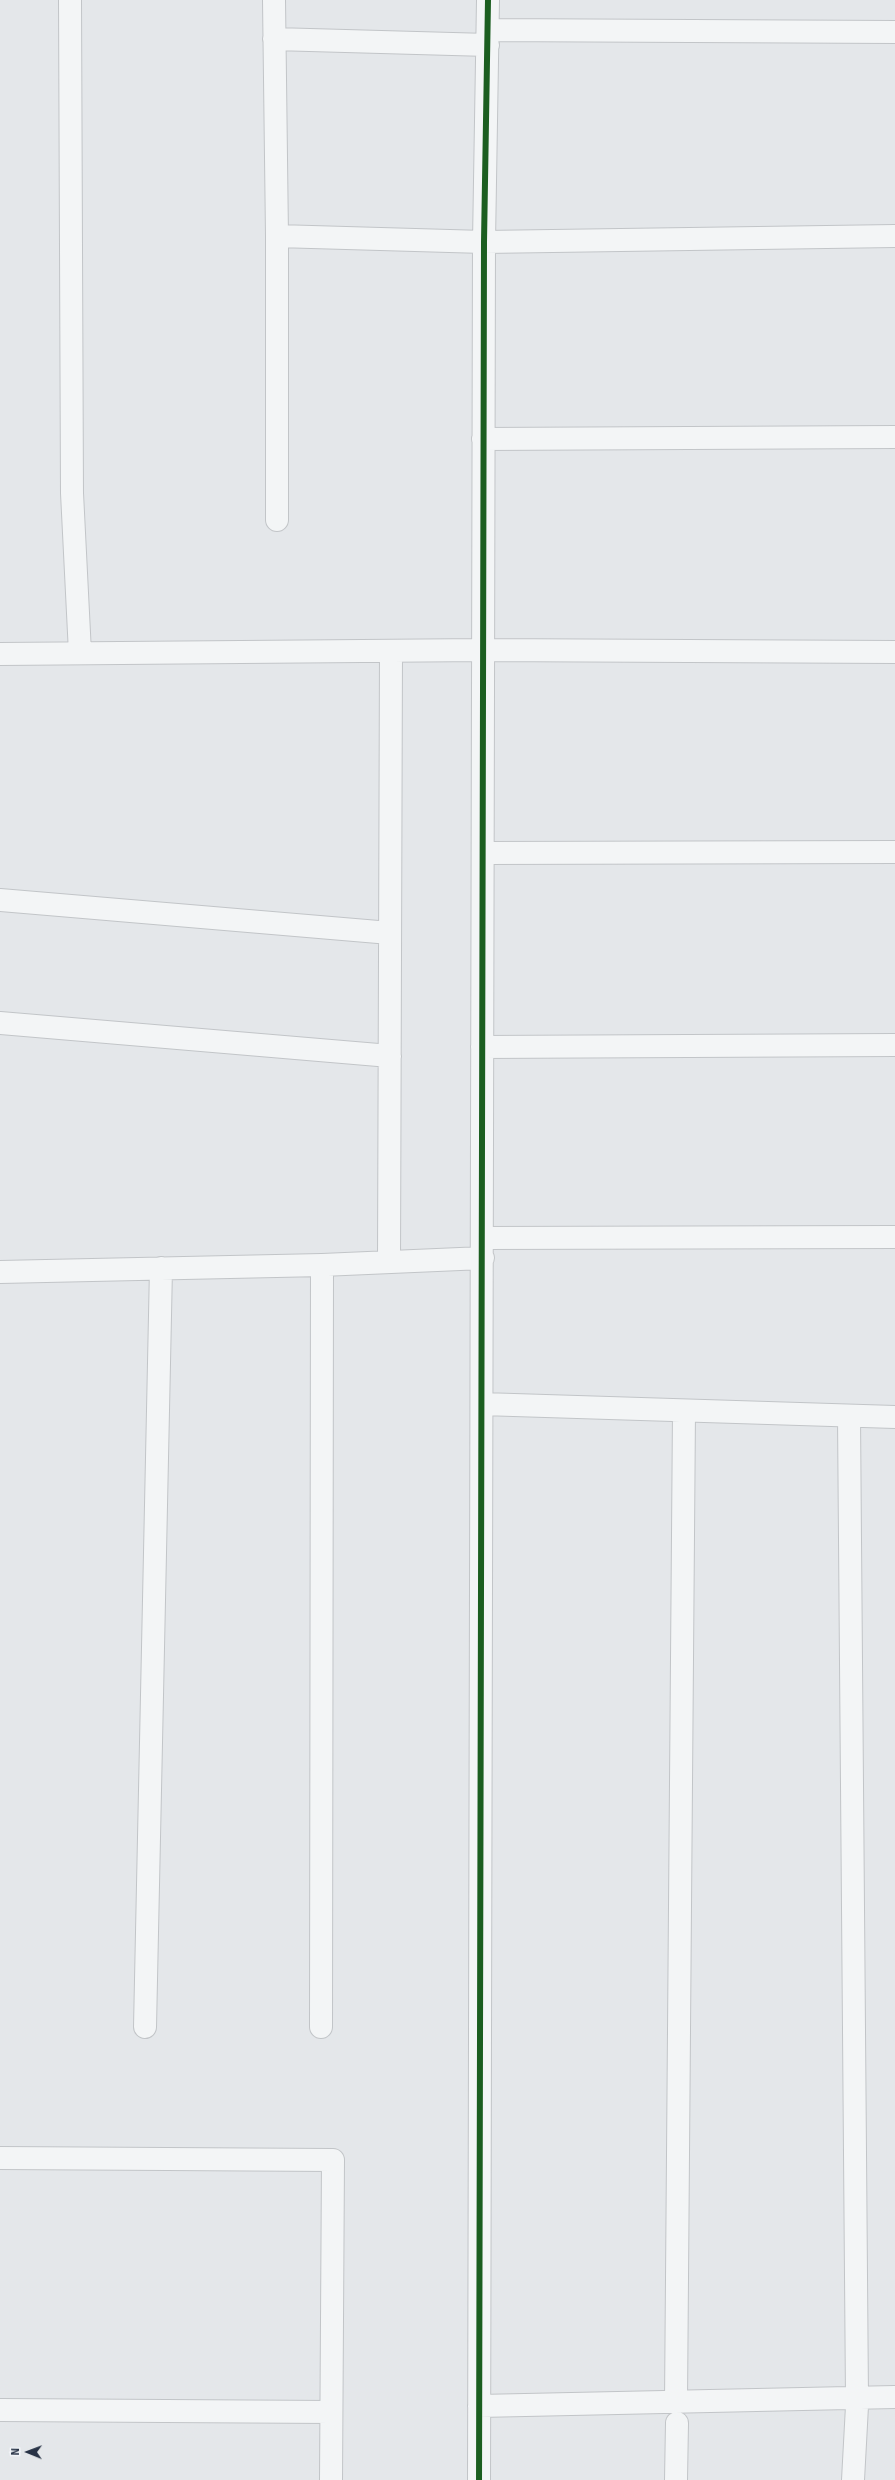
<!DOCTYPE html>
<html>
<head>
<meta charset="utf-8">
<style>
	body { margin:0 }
	#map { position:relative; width:895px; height:2480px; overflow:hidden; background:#e4e7ea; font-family:Signika,sans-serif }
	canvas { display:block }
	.north { position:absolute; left:8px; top:2432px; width:40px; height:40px; -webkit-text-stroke:3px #f2f5f9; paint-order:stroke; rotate:271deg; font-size:11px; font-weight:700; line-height:16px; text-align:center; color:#283346 }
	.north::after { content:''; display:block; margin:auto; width:14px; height:18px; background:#283346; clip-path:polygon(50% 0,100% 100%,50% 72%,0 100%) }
</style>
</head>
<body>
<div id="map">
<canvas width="895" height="2480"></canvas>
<div class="north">N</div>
</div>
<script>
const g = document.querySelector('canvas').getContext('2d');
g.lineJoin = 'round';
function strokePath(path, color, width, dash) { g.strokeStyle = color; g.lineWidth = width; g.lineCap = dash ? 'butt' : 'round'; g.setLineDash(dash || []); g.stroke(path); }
const street = new Path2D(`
	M70,0L72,493L80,653
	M274,0L277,236V520
	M488,30L895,32
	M274,39L488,45
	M277,236L484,242L895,236
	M483,439L895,437
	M0,654L483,650L895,652
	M483,853L895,852
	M0,900L390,933
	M0,1023L390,1056
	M482,1047L895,1045
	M482,1238L895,1237
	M389,1261L391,652
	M0,1272L322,1265L483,1258
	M482,1404L895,1417
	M849,1417L857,2397
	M145,2027L161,1268
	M321,2027L322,1265
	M0,2158L333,2160L331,2480
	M676,2402L684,1411
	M479,2406L895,2397
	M0,2410L331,2412
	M479,2480L484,242L488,0
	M676,2480L677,2423
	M853,2480L857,2406`);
const cycleway = new Path2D(`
	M479,2480L484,242L488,0`);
strokePath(street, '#c2c5c8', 24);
strokePath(street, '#f3f5f6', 22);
strokePath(cycleway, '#1b5e20', 6);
</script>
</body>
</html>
